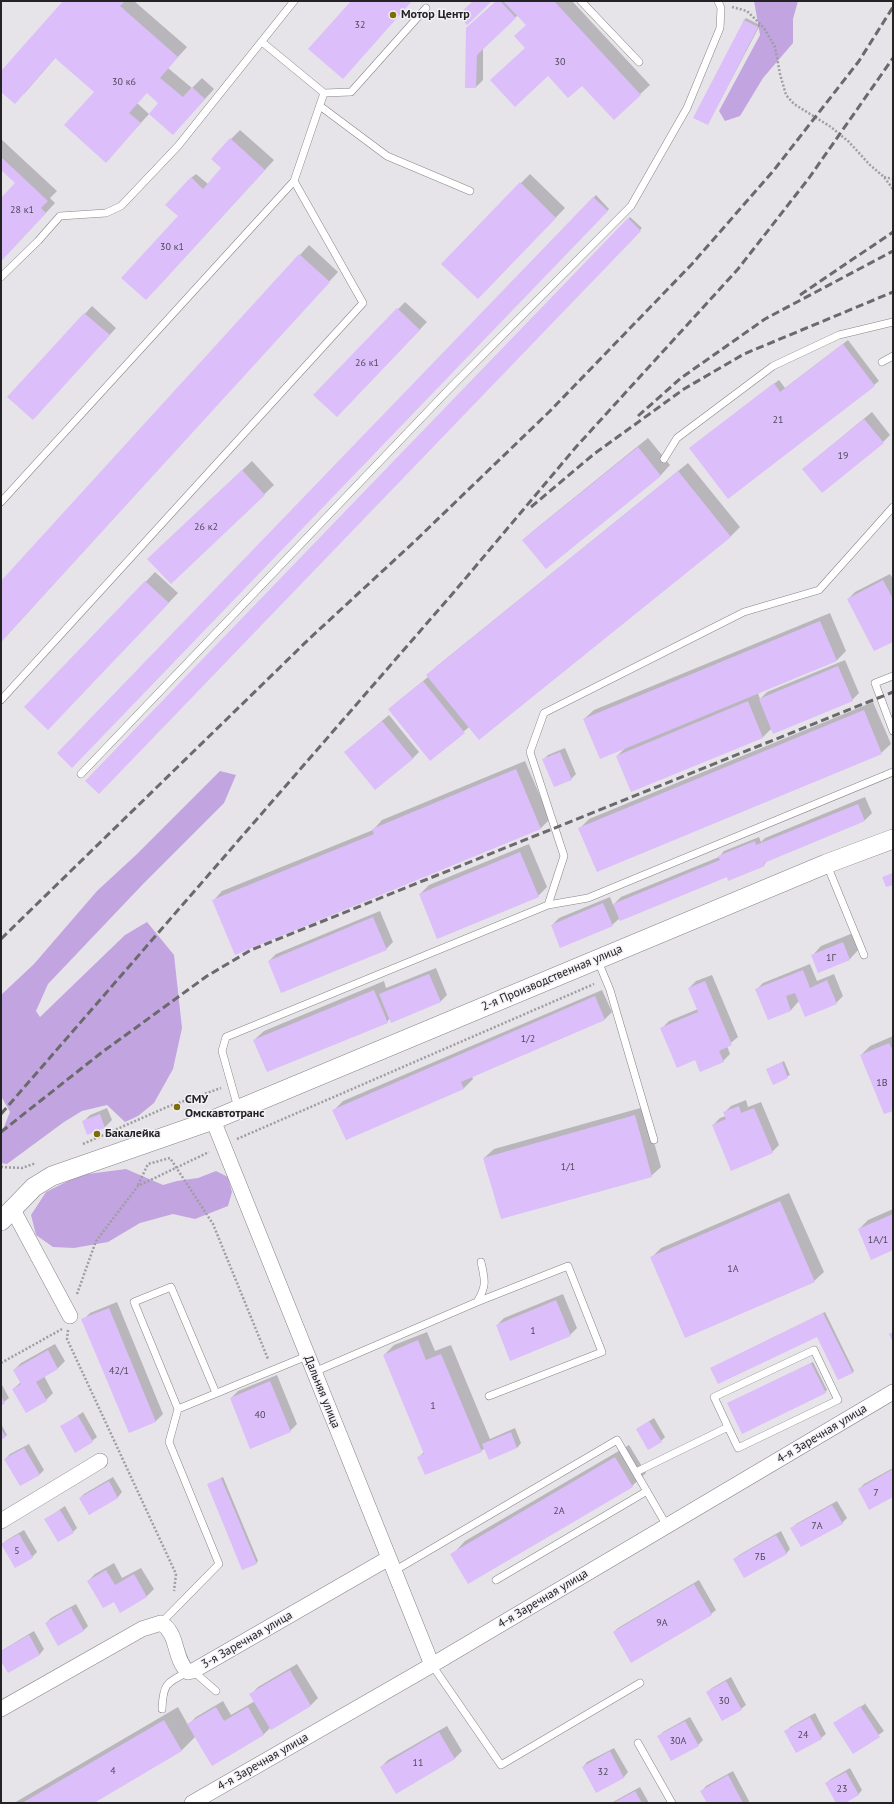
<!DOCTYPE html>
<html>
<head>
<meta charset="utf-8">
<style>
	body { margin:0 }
	#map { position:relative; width:894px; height:1804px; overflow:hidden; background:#e6e4e9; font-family:"PT Sans",sans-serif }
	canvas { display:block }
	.frame { position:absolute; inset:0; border:2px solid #232224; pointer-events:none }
</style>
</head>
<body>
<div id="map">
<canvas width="894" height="1804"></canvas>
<div class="frame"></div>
</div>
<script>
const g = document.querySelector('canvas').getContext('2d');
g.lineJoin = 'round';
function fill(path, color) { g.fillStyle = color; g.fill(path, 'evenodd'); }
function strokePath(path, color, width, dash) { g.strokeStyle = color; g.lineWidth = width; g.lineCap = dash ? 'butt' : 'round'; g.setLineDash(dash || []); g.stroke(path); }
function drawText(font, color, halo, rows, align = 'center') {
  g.font = font + ' "PT Sans",sans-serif'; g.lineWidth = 3; g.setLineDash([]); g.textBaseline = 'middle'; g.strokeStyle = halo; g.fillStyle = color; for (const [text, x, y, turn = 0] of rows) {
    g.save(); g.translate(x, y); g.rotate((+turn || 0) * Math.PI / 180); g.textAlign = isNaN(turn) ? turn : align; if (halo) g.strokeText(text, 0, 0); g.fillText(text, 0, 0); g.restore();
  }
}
const green = new Path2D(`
	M754,1H798L793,19V43L763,78L740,116L725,121L719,111L760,35Z
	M220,771L236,775L224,803L145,882L48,984L36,1011L40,1017L125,935L147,922L174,955L182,1028L173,1069L154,1103L138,1116L125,1122L107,1105L82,1111L64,1122L7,1164L1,1163V1134L10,1112L1,1096V995L34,964L97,891L137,854Z
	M126,1169L163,1185L177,1181L198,1178L216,1171L228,1177L232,1192L228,1206L195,1219L173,1214L140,1223L108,1242L74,1248L53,1247L36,1235L31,1215L46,1192L80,1175Z`);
const shadow = new Path2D(`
	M64,1H134L187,47L168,68L192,88L202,78L214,89L173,134L160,103L147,92L137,103L149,114L106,161L95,92L56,57L24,94L1,91V72Z
	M474,1H491L467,23L459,15Z
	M497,1H572L650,85L614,118L582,84L526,48L527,25L518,15L483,47V80L476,87L467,29Z
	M746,18L760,25L709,122L744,20Z
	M240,130L274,160L155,290L191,178L196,174L208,184L223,168L231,139Z
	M1,139L57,191L50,198L55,203L1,261V199L17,183L1,168Z
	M530,174L565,208L487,288L521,183Z
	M596,195L609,209L72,766L58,753Z
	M630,217L642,228L99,792L87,781Z
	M309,245L338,272L1,642V583Z
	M405,302L427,322L344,409L315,395Z
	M92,306L116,328L40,411L9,397Z
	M848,340L879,381L874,385L695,444L779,380L785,388Z
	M872,412L890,435L883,442L803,469Z
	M648,438L670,465L661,475L546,568L523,540L533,531Z
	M252,461L274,485L171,582L158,549Z
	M688,463L740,527L731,536L479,739L469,727L430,760L396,703L428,677L427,675L437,666Z
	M155,572L178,593L57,719L26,707Z
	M890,574L893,579V641L848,599L855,592Z
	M830,613L846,651L837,660L758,693L760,699L767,692L845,660L859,693L852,700L772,728L763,737L632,791L617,756L626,747L584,719L594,710Z
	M873,702L891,744L881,753L580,828L589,819Z
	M389,715L419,752L412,759L345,752Z
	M565,748L576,774L571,779L543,760L548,755Z
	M525,761L550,819L540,829L213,901L222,891L373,830L382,820Z
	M865,797L872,813L865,820L768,859L764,865L727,876L620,918L612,925H552L559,918L610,897L613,905L621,897L719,857L724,851L759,837L761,842L765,838Z
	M529,844L547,887L538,896L420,894L429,885Z
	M380,911L393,942L386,949L269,961L276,954Z
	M853,933L859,949L850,959L819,972L812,956L821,946Z
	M810,964L817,981L834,974L843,996L836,1003L799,1001L791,1010L768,1019L756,990L763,983Z
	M436,968L447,995L440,1002L390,1018L387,1022L254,1040L264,1031L384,981L386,988Z
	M712,975L738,1037L727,1046L730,1054L723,1061L696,1059L662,1028L669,1021L698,1009L689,988L696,981Z
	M602,990L612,1012L605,1019L472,1076L473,1079L464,1088L334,1110L343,1101Z
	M893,1036V1110L861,1055L870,1046Z
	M784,1061L790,1075L774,1083L768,1069Z
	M746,1100L748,1107L761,1102L779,1145L772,1152L713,1125L720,1118L726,1116L724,1113L731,1106Z
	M644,1107L661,1167L651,1176L484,1158L494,1149Z
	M107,1108L112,1120L105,1127L83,1122L90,1115Z
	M789,1193L824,1272L814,1281L652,1257L661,1248Z
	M893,1209V1249L859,1229L868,1220Z
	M563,1294L577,1328L570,1335L497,1325L504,1318Z
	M117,1302L163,1414L156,1421L129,1432L83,1320L90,1313Z
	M825,1312L854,1371L852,1373L817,1336L711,1368Z
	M427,1332L435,1351L451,1345L490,1439L515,1428L521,1443L517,1448H485L481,1451L419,1457L424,1452L384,1355L394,1345Z
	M55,1344L65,1361L58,1368L44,1376L53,1393L46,1400L26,1412L13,1389L21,1382L14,1370L21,1363Z
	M813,1362L827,1390L825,1392L731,1402Z
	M277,1375L297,1424L290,1431L231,1398L238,1391Z
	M1,1383L9,1398L1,1404Z
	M83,1412L97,1437L92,1441L61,1427Z
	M654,1418L665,1437L661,1441L637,1429Z
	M1,1424L7,1435L1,1439Z
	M29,1444L44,1470L39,1475L5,1459L10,1454Z
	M629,1445L646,1473L632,1486L452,1555L465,1541Z
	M893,1468V1495L859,1489L864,1484Z
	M113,1477L122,1492L118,1497L89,1514L80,1498L84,1494Z
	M223,1477L258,1561L256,1563L208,1485Z
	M837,1501L847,1518L842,1523L792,1528L796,1524Z
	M65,1506L77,1528L73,1532L46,1519Z
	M24,1530L37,1552L32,1557L2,1544L7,1540Z
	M781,1531L790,1549L786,1554L734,1559L739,1555Z
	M114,1563L122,1578L141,1568L154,1589L147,1596L114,1601L88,1581L95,1574Z
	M699,1580L716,1610L711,1614L614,1632L618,1628Z
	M76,1604L88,1626L84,1630L46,1623L51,1618Z
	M34,1631L44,1649L40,1654L8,1672L1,1659V1651Z
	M297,1664L318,1698L311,1705L270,1728L264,1734L212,1764L196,1736L182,1750L92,1803H14L178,1707L188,1725L196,1717L223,1701L231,1715L255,1701L251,1694L258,1687Z
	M731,1677L746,1705L741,1709L707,1692L712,1688Z
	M864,1702L884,1731L853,1753L834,1723L865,1704Z
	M815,1713L826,1734L821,1738L786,1732L790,1727Z
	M690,1717L703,1740L698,1745L659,1736L663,1732Z
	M447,1726L462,1751L455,1758L396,1793L381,1767L388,1760Z
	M614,1748L628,1772L624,1777L597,1792L583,1767L587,1762Z
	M850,1768L862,1790L858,1795L843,1803H837L826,1783L831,1779Z
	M733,1771L749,1801L748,1803H708L702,1791L706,1786Z
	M640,1787L649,1803H612L613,1802Z`);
const building = new Path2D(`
	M63,1H125L120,6L178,57L160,78L183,97L192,87L205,99L173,135L149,114L158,103L147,93L129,113L141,123L106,163L64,125L94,92L55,58L15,104L1,92V71Z
	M351,1H412L343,79L308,49Z
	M473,1L491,2L467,25L458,15Z
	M496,1H500L516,18L477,55L476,88H465L466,28Z
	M503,1H554L641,95L614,120L582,86L568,98L548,76L515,107L490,80L525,48L514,36L526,25Z
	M744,20L758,27L708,125L693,118Z
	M230,138L265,170L146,300L121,278L178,216L165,205L191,177L203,189L221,168L211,159Z
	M1,157L48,201L41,208L46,213L1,261V198L15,183L1,170Z
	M520,182L556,218L478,299L441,264Z
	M593,197L608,211L72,768L57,753Z
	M628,218L641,231L99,794L85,781Z
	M299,254L330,282L1,642V581Z
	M397,308L420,330L337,417L313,395Z
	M84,313L110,335L33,420L7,397Z
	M843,344L875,386L728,499L689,448L774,383L780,392Z
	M864,419L884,443L822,493L802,469Z
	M638,447L661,476L546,569L522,540Z
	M242,470L265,495L171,584L147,559Z
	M678,471L731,537L479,740L426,675Z
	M883,580L893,599V642L874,651L847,599Z
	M145,581L169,603L48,730L24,707Z
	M820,621L837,661L600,759L583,719Z
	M838,666L853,701L773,734L759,699Z
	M423,681L465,733L430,761L388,709Z
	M748,701L763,738L631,792L616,756Z
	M864,710L882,754L597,872L578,828Z
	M382,721L413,759L375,790L344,752Z
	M560,752L572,780L554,787L542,759Z
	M516,769L541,829L235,955L212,900L374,834L372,829Z
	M858,804L865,821L764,863L765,866L728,881L727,877L620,921L613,904L720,860L718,856L755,841L756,845Z
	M520,852L539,897L437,939L419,894Z
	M893,873V885L886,887L882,877Z
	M603,903L613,926L560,948L551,925Z
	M373,917L387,950L281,993L268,961Z
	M843,942L850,960L818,973L811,955Z
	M803,970L810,988L827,980L837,1004L805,1017L795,993L786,996L791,1011L768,1020L755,989Z
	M429,974L441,1002L391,1023L379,994Z
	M705,981L732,1045L719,1051L724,1062L700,1072L695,1060L677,1068L660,1028L698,1012L688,988Z
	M374,990L388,1023L267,1072L253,1040Z
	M595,996L605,1020L461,1082L464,1089L346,1140L332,1110Z
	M889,1043L893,1051V1111L884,1114L860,1055Z
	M782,1062L788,1078L773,1085L766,1069Z
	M739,1106L741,1113L754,1108L773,1153L731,1171L712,1125L726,1119L723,1112Z
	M100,1114L105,1128L87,1135L82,1121Z
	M635,1115L652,1177L501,1219L483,1158Z
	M780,1201L815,1282L685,1338L650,1257Z
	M893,1214V1250L871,1260L858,1229Z
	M556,1300L571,1336L510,1361L496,1325Z
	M109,1308L156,1422L129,1433L81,1319Z
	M823,1313L853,1373L838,1380L817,1337L718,1384L710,1368Z
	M893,1332V1342L889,1334Z
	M418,1340L426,1360L441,1354L482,1452L425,1475L417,1457L424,1454L383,1355Z
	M48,1350L58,1369L36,1382L47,1401L26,1413L12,1389L21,1384L13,1370Z
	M811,1363L826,1393L742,1434L727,1403Z
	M270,1381L291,1432L250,1449L230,1398Z
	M1,1396L5,1403L1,1406Z
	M78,1416L93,1442L75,1453L60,1426Z
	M649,1421L662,1442L648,1450L636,1429Z
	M1,1429L6,1437L1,1440Z
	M511,1432L517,1448L489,1460L482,1444Z
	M24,1448L40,1475L20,1486L4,1459Z
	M615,1457L633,1487L468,1584L450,1554Z
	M893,1469V1497L869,1510L858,1489Z
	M221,1478L257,1564L242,1570L207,1484Z
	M109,1481L118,1498L89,1515L79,1498Z
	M832,1505L843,1524L801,1547L790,1528Z
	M60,1510L74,1533L58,1542L44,1519Z
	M19,1534L33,1558L15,1568L1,1544Z
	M776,1535L787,1554L744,1578L733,1559Z
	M106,1570L115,1585L134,1574L147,1597L120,1613L114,1602L103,1608L87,1581Z
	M694,1584L712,1615L631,1663L613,1632Z
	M71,1608L84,1631L58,1646L45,1623Z
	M29,1635L40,1655L8,1673L1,1661V1651Z
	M290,1670L311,1706L271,1730L249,1694Z
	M726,1681L742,1710L722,1721L706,1692Z
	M860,1706L880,1737L853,1754L833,1723Z
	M216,1707L224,1721L248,1707L264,1735L212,1766L187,1724Z
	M810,1717L822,1739L796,1753L784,1731Z
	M164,1720L182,1751L94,1803H22Z
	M685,1721L699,1746L671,1761L657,1736Z
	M439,1732L455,1759L396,1794L380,1767Z
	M610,1751L624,1778L596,1793L582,1767Z
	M846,1772L859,1795L845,1803H836L825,1783Z
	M728,1775L743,1803H707L700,1791Z
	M635,1791L642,1803H613Z`);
const path = new Path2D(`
	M732,7L747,11L764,28L775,47L780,74L786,95L794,104L831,127L849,142L870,165L884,177L893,189
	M884,177L893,179
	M237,1139L594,984
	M83,1144L167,1107L221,1088
	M1,1167L22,1168L36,1163
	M138,1185L148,1164L170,1158L213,1224L268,1359
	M77,1294L96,1241L138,1186L209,1152
	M68,1330L67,1339L176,1574L174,1591
	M1,1363L62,1329`);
const service = new Path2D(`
	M581,1L639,62
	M262,42L324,93L351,92L426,8
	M320,106L387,156L470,191
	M1,277L38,241L60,216L106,213L121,206L178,146L294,1
	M882,362L893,356
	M664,459L677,438L773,366L839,335L893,322
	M1,502L294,181
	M893,676L875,683L893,731
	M1,700L363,303L294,181L324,93
	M81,774L451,387L631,206L687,108L720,28L721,8L718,1
	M827,865L864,955
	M548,905L588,898L893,772
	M598,961L610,990L654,1140
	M238,1108L222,1051L226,1037L548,905L564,856L530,752L544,713L744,612L819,590L893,507
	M477,1302L568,1266L602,1352L489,1396
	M314,1372L477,1302C487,1286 485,1280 481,1262
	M178,1409L307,1356
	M636,1472L728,1427L714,1397L814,1350L838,1400L738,1448L728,1427
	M394,1571L617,1440L667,1526
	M496,1580L647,1491
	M161,1623L219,1564L169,1442L178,1409L134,1302L171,1287L216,1393
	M432,1665L501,1765L640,1683
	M193,1671L216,1691
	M162,1709C163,1684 166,1683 188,1672
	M638,1743L672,1803`);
const minor = new Path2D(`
	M213,1120L432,1665
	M12,1208L70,1316
	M1,1521L100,1461
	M1,1709L142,1629L161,1623C179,1634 173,1658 188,1672L193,1671L389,1558
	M192,1803L432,1665L893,1392`);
const tertiary = new Path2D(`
	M1,1221L34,1187L52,1176L213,1120L826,864L893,839`);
const rail = new Path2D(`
	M800,295L893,232
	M638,416L681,378L765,319L893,251
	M531,507L594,454L684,389L744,354L893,292
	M1,939L309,639L414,542L550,411L692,264L774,170L859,61L893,7
	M1,1114L454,592L576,447L738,269L809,178L893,58
	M1,1132L101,1053L207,976L251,950L893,692`);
const markers = [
	[393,15,4,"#7e6c05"],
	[177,1107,4,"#7e6c05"],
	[97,1134,4,"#7e6c05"]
];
const numberNames = [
	["32",360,25],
	["30",560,62],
	["30 к6",124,82],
	["28 к1",22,210],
	["30 к1",172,247],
	["26 к1",367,363],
	["21",778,420],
	["19",843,456],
	["26 к2",206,527],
	["1Г",831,958],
	["1/2",528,1039],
	["1В",882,1083],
	["1/1",568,1167],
	["1А/1",878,1240],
	["1А",733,1269],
	["1",533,1331],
	["42/1",119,1371],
	["1",433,1406],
	["40",260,1415],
	["7",876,1493],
	["2А",559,1511],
	["7А",817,1526],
	["5",17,1551],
	["7Б",760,1557],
	["9А",662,1623],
	["30",724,1701],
	["24",803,1735],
	["30А",678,1741],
	["11",418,1763],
	["4",113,1771],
	["32",603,1772],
	["23",842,1789]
];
const poiNames = [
	["Мотор Центр",401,15],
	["СМУ",185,1100],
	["Омскавтотранс",185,1114],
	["Бакалейка",105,1134]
];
const streetNames = [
	["2-я Производственная улица",552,978,-23],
	["Дальняя улица",322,1392,68],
	["4-я Заречная улица",822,1434,-31],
	["4-я Заречная улица",543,1599,-31],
	["3-я Заречная улица",247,1640,-30],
	["4-я Заречная улица",263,1762,-30]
];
fill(green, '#c2a5e0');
fill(shadow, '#0003');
fill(building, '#dbbefa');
strokePath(service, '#868489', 8);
strokePath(minor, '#868489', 16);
strokePath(tertiary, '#868489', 20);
strokePath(path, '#9e9da1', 2.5, [2, 2]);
strokePath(service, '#fff', 7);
strokePath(minor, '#fff', 15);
strokePath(tertiary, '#fff', 19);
strokePath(rail, '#6a696c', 3, [8, 4]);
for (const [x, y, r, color] of markers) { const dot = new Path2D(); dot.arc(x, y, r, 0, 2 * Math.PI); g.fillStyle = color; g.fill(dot); strokePath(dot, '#f3f1f6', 1.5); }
drawText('10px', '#51495a', null, numberNames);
drawText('bold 12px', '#232224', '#f3f1f6', poiNames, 'left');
drawText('12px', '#232224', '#f3f1f6', streetNames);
</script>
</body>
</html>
